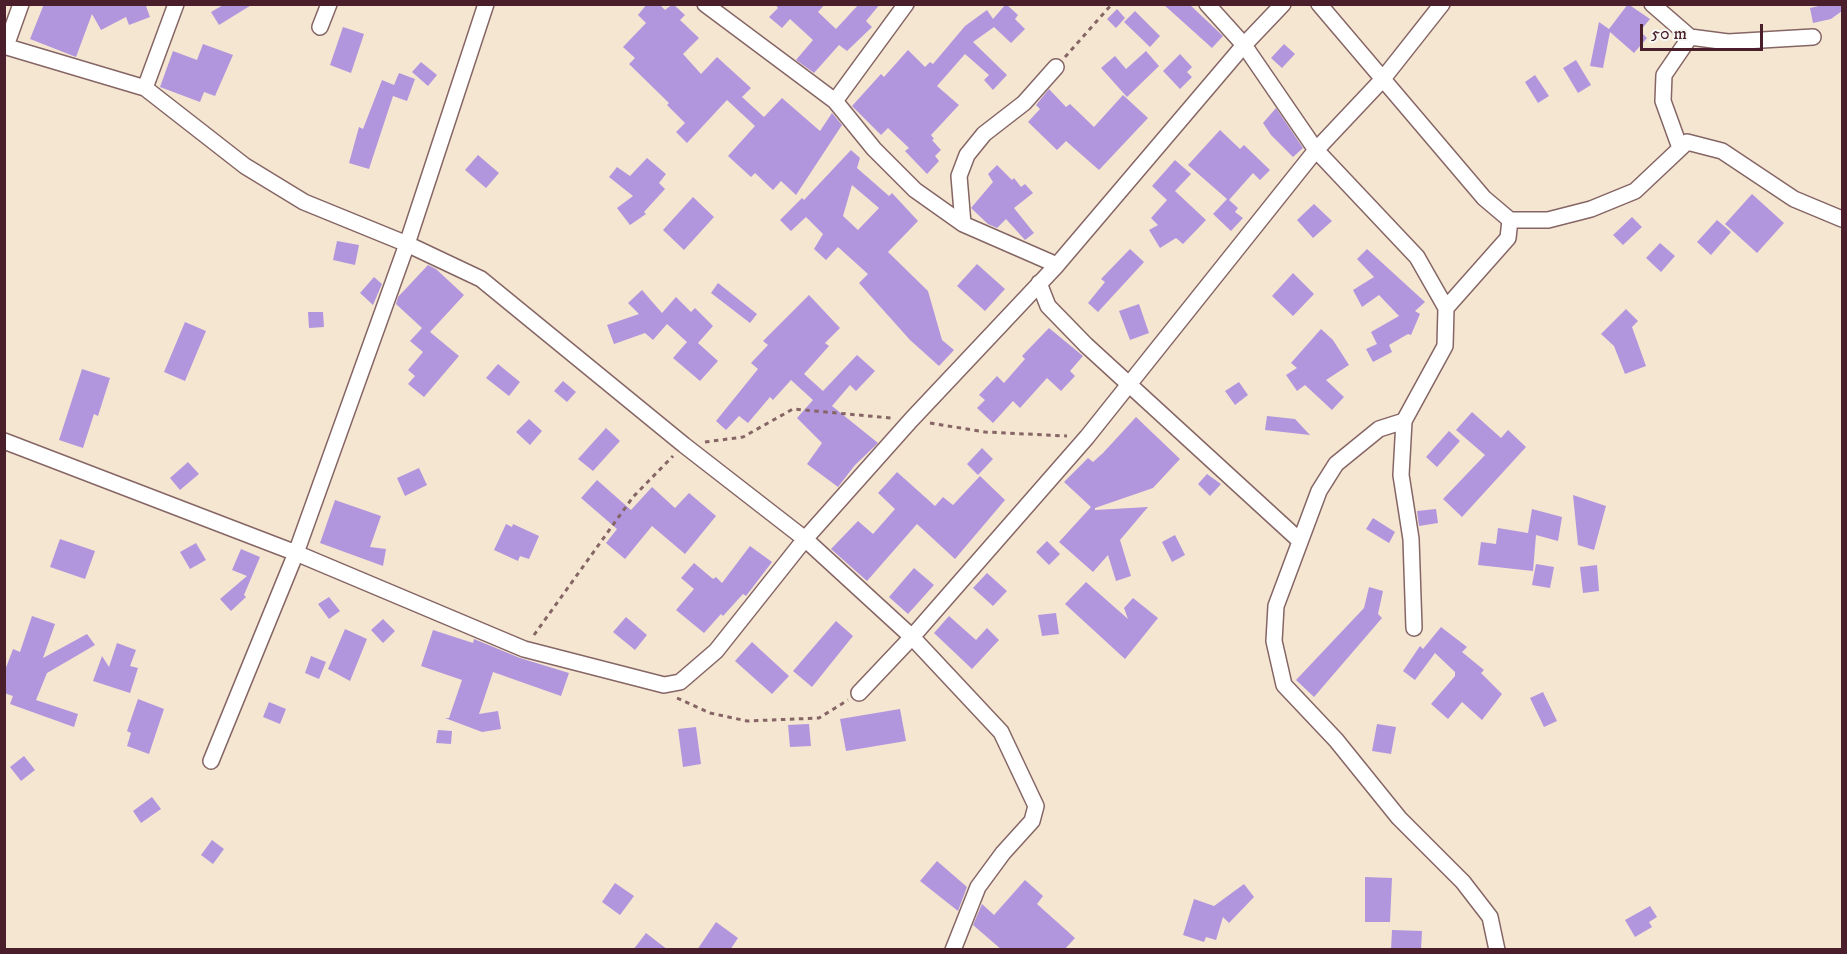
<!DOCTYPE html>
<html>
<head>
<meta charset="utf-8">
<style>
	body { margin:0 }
	#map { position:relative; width:1847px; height:954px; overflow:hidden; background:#f4e6d1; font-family:"IM FELL DW Pica",serif }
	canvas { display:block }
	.frame { position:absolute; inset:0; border:6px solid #4a1f2b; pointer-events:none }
	.scale { position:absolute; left:1640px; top:24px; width:123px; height:27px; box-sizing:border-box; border:3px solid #4a1f2b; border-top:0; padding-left:8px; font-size:18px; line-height:21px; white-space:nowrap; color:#4a1f2b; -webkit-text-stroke:4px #f6f6f2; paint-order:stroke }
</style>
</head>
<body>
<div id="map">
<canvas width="1847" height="954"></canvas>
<div class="frame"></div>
<div class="scale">50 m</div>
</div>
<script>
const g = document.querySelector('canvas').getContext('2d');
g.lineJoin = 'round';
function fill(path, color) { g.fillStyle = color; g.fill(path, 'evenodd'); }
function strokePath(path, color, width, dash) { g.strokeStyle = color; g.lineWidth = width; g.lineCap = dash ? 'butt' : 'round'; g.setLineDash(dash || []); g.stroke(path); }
const building = new Path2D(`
	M44,4H148L146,6L150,17L129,25L126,17L101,30L92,14L76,57L30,39Z
	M225,4H253L219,25L211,12Z
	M647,4H659L665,10L673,4L685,15L680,20L699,38L683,54L701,74L717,57L751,88L742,97L764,117L782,98L820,131L832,113L842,125L796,195L781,181L773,190L755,173L751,177L728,156L755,126L727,100L687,143L676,132L685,123L667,105L669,103L629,64L635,58L623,47L646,23L638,15Z
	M775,4H825L818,12L836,29L859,4H880L866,21L872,27L847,51L839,45L814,73L796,60L813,40L790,19L782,28L769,17L778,8Z
	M1006,4L1018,15L1015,19L1025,29L1011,43L994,27L973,42L1007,75L993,90L984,80L989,75L965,54L937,86L959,105L931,135L934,139L932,140L941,150L935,156L939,161L927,174L905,151L909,148L888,128L881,135L852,106L881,74L884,77L908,50L925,67L930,62L933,64L965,26L987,10L993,19Z
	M1163,4H1189L1223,36L1212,48Z
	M1628,4L1650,19L1640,31L1647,38L1634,53L1610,32L1603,68L1590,66L1599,22L1609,29Z
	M1827,4H1842V11L1831,19L1813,23L1810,8Z
	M1117,9L1125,18L1116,28L1107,19Z
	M1135,11L1160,36L1150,47L1124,22Z
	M343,27L364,34L351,73L330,65Z
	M203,44L233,55L215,96L204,92L200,102L160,87L173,51L197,60Z
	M1284,44L1295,54L1282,68L1271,58Z
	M1146,51L1159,66L1127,97L1101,68L1115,56L1126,69Z
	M1180,54L1192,67L1187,72L1192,77L1180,89L1163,71Z
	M1576,60L1591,85L1578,93L1563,68Z
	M421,62L437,75L428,86L412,72Z
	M399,73L415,79L407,101L393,96L369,169L349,163L359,127L363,129L382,80L394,85Z
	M1535,75L1549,96L1538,103L1525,82Z
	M1049,89L1066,107L1070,104L1094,127L1123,95L1148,118L1099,170L1066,141L1057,150L1028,122L1040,109L1036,105Z
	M1276,108L1303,148L1293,157L1271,135L1263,123Z
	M1220,130L1240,149L1244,145L1270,170L1260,180L1253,173L1229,200L1238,208L1235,212L1243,218L1231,231L1213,214L1227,199L1188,165Z
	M851,150L860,158L857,168L889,196L892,193L918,221L888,252L928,291L942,340L954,350L939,366L910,340L859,283L868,274L838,247L826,260L814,249L823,234L806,217L791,231L780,220L802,198L804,200ZM852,185L879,208L858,230L843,216Z
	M478,155L499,173L486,188L465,170Z
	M647,158L666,174L659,183L665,189L644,212L646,214L630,225L617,208L633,196L609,177L617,167L630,176Z
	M1175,160L1191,174L1175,191L1206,220L1183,244L1176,238L1160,248L1149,230L1158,225L1151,218L1167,200L1152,186Z
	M997,165L1012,180L1014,178L1021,187L1025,184L1033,193L1014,208L1034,233L1025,240L1006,219L997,228L988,224L971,208L993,182L988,174Z
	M1752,194L1784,223L1757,253L1725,224Z
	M693,197L714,217L684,250L663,230Z
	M1314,204L1332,221L1313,238L1297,220Z
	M1632,217L1642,227L1623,245L1613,235Z
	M1717,220L1731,232L1711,255L1697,242Z
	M337,241L359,245L355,265L333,260Z
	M1660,243L1675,256L1661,272L1646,258Z
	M1130,249L1144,262L1098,312L1088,303L1105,282L1101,279Z
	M1367,249L1425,302L1415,311L1420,314L1411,335L1408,334L1389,345L1392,352L1373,362L1366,349L1377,344L1371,332L1399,316L1379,295L1362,307L1353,290L1374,277L1357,259Z
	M977,264L1005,289L985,311L957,286Z
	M428,265L436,269L464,295L430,332L459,356L424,397L408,384L415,376L408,370L423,352L410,341L422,328L396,304L398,297Z
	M1293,273L1314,294L1293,316L1272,296Z
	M374,277L382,284L373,305L360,293Z
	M718,283L757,314L750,323L711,293Z
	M642,290L662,313L676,297L691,312L695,308L713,326L698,343L718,361L700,381L673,358L687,342L667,324L653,340L645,333L614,344L607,325L639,314L628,303Z
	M809,295L840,328L825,343L829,346L804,374L823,391L857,355L875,371L856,391L850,385L832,406L878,443L855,465L838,487L807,464L822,443L797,418L813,400L791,380L773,400L770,397L748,423L739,416L726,430L716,421L758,369L751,363L768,345L763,341Z
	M1139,304L1149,333L1130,340L1119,311Z
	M1626,309L1638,321L1632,327L1646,366L1625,374L1614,346L1601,334Z
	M308,312H323L324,327L309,328Z
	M185,322L206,331L185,381L164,372Z
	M1049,328L1083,356L1070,371L1075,376L1061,391L1047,378L1020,408L1013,401L993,423L977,408L985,400L979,395L997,376L1004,383L1025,359L1022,356Z
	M1321,329L1333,340L1349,365L1326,380L1344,397L1332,410L1305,385L1297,391L1286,375L1297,368L1291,363Z
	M498,364L520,382L509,396L486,378Z
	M82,369L110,378L98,416L94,414L83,448L59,440Z
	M563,381L576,392L567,402L554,391Z
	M1239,382L1248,395L1235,405L1225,391Z
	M1472,412L1501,438L1508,430L1526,447L1462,517L1443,499L1485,455L1456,430Z
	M1267,416L1295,419L1310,435L1265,430Z
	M1136,417L1180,459L1153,488L1095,508V510L1148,507L1120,540L1131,576L1116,581L1108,555L1093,572L1059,542L1091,507L1064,482L1088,458L1093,462L1103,453Z
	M529,419L542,431L530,445L516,432Z
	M606,428L620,441L593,471L578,459Z
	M1449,431L1460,441L1437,467L1426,457Z
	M982,448L993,459L978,475L967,464Z
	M188,462L199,474L180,490L170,478Z
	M419,468L427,485L405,496L397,478Z
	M897,472L935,506L943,497L953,505L980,476L1005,500L955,559L917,524L867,581L831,549L858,521L873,534L895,509L878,493Z
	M1207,474L1221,484L1210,496L1198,484Z
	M597,480L631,510L652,487L675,508L689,493L716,516L685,554L652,526L625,559L606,543L617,529L581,498Z
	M1573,495L1606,506L1594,550L1578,545Z
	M335,500L381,516L370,547L386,549L383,566L320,543Z
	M1436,509L1438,523L1419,526L1417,511Z
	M1532,509L1562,517L1558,541L1536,535L1533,571L1478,565L1481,542L1496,544L1498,528L1528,533Z
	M1373,518L1395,532L1389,543L1366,529Z
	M506,524L512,527L513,524L539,536L529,559L520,556L518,561L494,550Z
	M1175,535L1185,555L1172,562L1162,542Z
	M60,539L95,551L85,579L50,567Z
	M1047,541L1060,554L1049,565L1036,552Z
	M196,543L206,560L190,569L180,552Z
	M750,546L772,562L746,596L743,594L723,616L721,614L704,633L676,610L694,589L681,578L694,563L713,579L716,577L722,583Z
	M241,549L260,557L244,595L246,597L231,611L220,599L247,576L232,570Z
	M1536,564L1554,567L1550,588L1532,585Z
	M1597,565L1599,591L1583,593L1580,567Z
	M914,568L934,585L908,614L889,597Z
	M987,573L1007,591L993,606L973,588Z
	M1086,582L1128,619L1124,608L1133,598L1158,618L1125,659L1065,604Z
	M1369,587L1383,591L1378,614L1382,618L1314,697L1296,680L1364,608Z
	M329,597L340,611L329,619L318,604Z
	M1056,613L1059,634L1042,636L1038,615Z
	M32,616L55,624L43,658L87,634L95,645L47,673L36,700L78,714L74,727L10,704L13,696L4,693V673L13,649L20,652Z
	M949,616L976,640L987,628L999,640L972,669L934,633Z
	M626,617L647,635L635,650L613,632Z
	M383,619L395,631L383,643L371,630Z
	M836,621L853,636L812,687L793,671Z
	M1441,627L1467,647L1462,652L1484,670L1481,673L1502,694L1482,720L1462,702L1448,719L1431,704L1455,676V672L1435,653L1415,680L1403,671L1420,646L1423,649Z
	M345,629L367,639L350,681L328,669Z
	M433,630L473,643L474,639L520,658L569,673L561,696L493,672L479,714L498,711L501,729L482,732L445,718H449L462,680L421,666Z
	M752,642L789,676L772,694L735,661Z
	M117,643L136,650L130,666L138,668L130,693L93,681L102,656L109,667Z
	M311,656L326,662L319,679L305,673Z
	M1543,692L1557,721L1544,727L1530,698Z
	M138,699L164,709L149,754L127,746L131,733L127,731Z
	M269,702L286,709L280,724L263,717Z
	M900,709L906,741L846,751L840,719Z
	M809,724L811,746L790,747L788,725Z
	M1377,724L1396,727L1391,754L1372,751Z
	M696,727L701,764L683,767L678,729Z
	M438,730L452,731L451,744L436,743Z
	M24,756L35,770L21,781L10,767Z
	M152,797L161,809L141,823L133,811Z
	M212,840L224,849L213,864L201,855Z
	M937,861L967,887L958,911L920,881Z
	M1365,877L1392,878L1390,922H1365Z
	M1025,880L1043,896L1037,904L1075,938L1064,950H1002L973,925L982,904L994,915Z
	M615,883L634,896L620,915L602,902Z
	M1244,884L1254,897L1229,923L1223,917L1216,940L1206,937L1204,942L1183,935L1194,899L1214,906Z
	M1650,906L1657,917L1649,922L1652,927L1635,937L1625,920Z
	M716,922L738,938L730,950H697Z
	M1392,930L1422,931L1421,950H1391Z
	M646,933L668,950H633Z`);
const path = new Path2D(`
	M1065,57L1112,4
	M930,423L985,432L1067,436
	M705,442L743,437L793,409L891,418
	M534,635L633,497L673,456
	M677,698L710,713L747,721L819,718L848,700`);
const street = new Path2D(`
	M705,4L835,101L874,149L915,190L963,224L1057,265
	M1207,4L1244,45L1316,150L1417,257L1446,308L1445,346L1404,421L1379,429L1336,464L1319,491L1276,606L1274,641L1284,685L1336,740L1399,818L1463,882L1490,917L1497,950
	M1319,4L1484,198L1510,220H1548L1591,209L1635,191L1687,142L1722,151L1794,199L1842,219
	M1652,4L1690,37L1728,42L1813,37
	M320,27L329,4
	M4,46L145,88L245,166L304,202L407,244L481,279L684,445L805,539L912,637L1001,732L1036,806L1032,821L1003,853L978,887L953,950
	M6,46L21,4
	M145,88L176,4
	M835,101L906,4
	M1680,148L1663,101L1664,75L1690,37
	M963,224L959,176L967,155L984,134L1024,103L1056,67
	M1039,283L1048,306L1086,345L1299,540
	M1446,308L1508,238L1510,220
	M1404,421L1401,475L1411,539L1414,628
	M4,441L296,553L524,649L664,685L680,682L716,651L805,539L911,420L1057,265L1244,45L1283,4
	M859,693L912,637L1087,437L1316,150L1382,80L1442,4
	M211,761L296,553L407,244L486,4`);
fill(building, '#b196de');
strokePath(street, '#866565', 18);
strokePath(path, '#866565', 3, [4.5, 4.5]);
strokePath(street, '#fff', 15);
</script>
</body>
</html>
